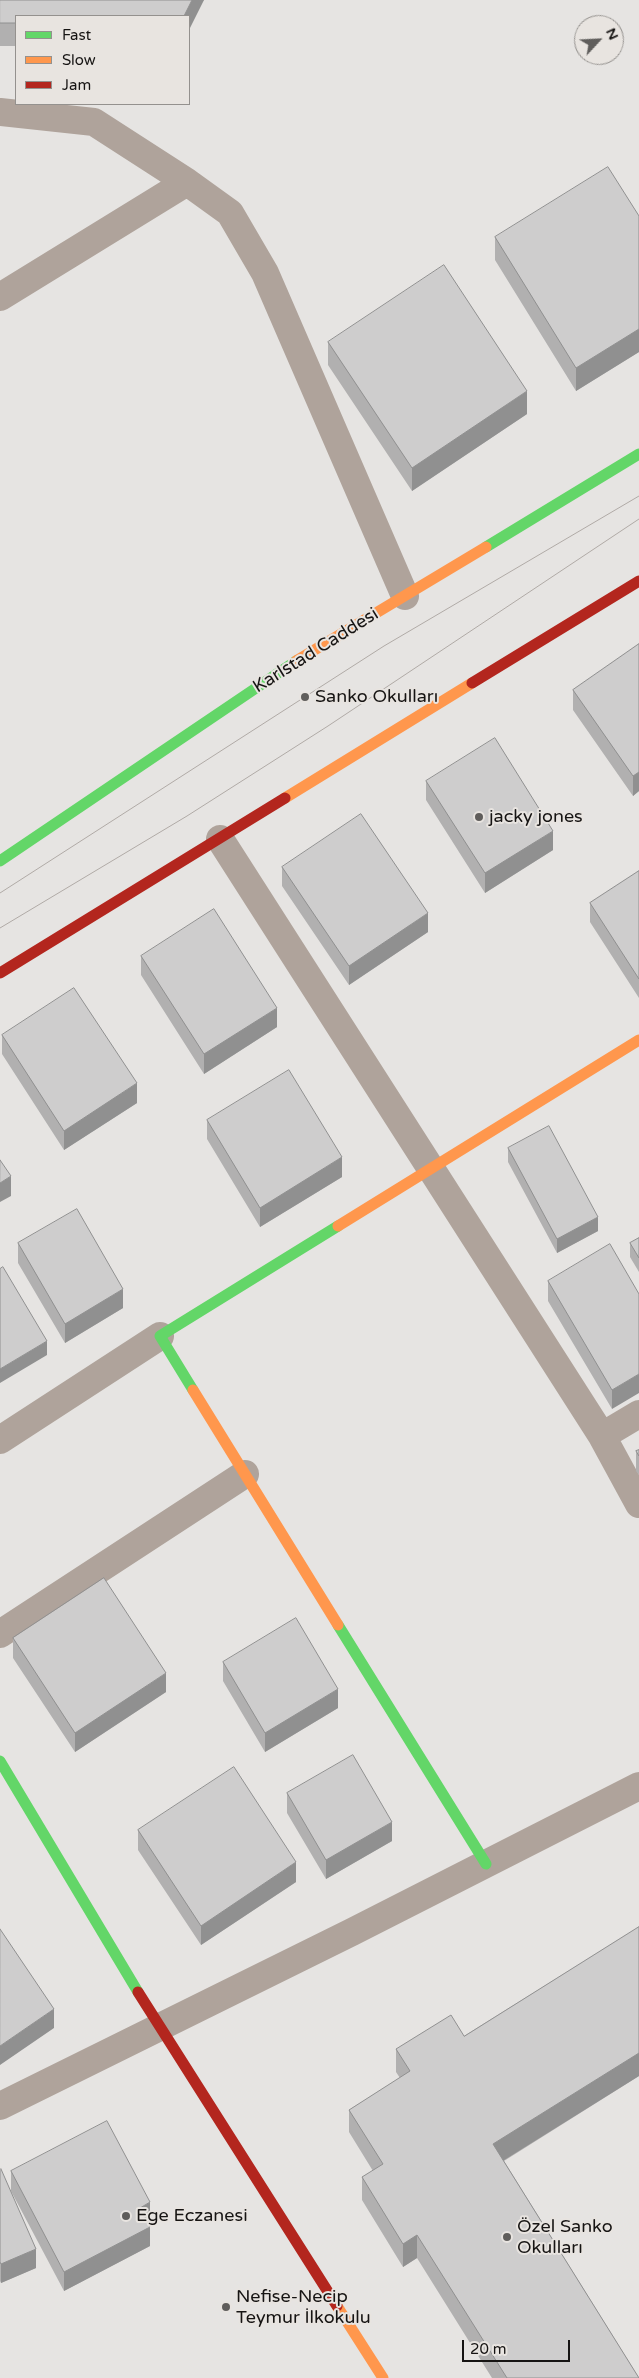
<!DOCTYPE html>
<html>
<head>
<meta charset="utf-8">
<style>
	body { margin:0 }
	#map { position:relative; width:639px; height:2378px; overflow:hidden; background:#e6e4e2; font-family:"Varela Round",sans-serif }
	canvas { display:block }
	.legend { position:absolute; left:15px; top:15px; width:175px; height:90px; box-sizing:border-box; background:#e8e4e0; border:1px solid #94918e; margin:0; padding:6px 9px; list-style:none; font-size:15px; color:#161413 }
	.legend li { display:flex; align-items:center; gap:10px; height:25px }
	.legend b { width:25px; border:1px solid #94918e }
	.north { position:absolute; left:574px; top:15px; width:50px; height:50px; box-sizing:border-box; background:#e8e4e0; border:1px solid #94918e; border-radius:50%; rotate:65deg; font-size:14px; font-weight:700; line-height:20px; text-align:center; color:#161413 }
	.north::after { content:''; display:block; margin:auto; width:18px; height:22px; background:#5f5d5b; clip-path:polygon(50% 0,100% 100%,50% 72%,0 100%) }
	.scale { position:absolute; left:462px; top:2340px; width:108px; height:22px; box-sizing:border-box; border:2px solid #161413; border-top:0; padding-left:6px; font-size:15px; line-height:18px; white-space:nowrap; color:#161413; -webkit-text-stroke:4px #e8e4e0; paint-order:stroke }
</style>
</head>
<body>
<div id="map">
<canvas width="639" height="2378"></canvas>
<ul class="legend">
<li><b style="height:6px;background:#63d668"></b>Fast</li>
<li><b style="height:6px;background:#ff974d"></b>Slow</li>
<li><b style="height:6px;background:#b3261e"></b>Jam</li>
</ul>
<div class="north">N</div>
<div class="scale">20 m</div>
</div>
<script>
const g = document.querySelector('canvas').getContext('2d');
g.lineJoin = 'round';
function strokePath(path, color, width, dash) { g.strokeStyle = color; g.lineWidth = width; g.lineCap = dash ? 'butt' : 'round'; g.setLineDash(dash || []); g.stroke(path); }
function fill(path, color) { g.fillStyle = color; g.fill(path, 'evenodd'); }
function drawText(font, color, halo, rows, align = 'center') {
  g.font = font + ' "Varela Round",sans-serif'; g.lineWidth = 4; g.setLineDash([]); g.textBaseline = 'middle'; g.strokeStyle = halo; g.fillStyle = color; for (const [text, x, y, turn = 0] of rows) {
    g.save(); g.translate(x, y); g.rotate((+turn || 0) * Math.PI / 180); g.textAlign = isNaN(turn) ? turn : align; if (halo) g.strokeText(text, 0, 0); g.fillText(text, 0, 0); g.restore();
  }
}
const street = new Path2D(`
	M0,112L94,122L187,182L230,213L265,273L405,596
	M0,297L187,182
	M220,839L602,1436L639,1504
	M602,1436L639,1414
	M0,1440L160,1336
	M0,1634L245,1474
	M0,2106L352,1932L639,1786`);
const fast = new Path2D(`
	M486,547L639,454
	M0,861L296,661
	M193,1390L160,1336L338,1226
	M338,1625L486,1864
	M0,1761L138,1992`);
const slow = new Path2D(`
	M296,661L486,547
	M285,798L472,683
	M338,1226L639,1040
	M193,1390L338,1625
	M337,2306L383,2378`);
const jam = new Path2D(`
	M472,683L639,581
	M0,973L285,798
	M138,1992L337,2306`);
const tram = new Path2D(`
	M0,893L384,646L639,496
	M0,928L187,816L328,726L639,519`);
const wall = new Path2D(`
	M0,0H204L189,16H16V46H0Z
	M639,216V352L576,391L495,260V237Z
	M328,342L527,414L412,491L328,365Z
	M639,644V791L633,796L573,710V690Z
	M426,781L553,850L485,893L426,800Z
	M282,867L428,932L349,985L282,886Z
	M639,871V998L590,922V903Z
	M141,956L277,1027L204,1074L141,975Z
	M2,1035L137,1103L64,1150L2,1054Z
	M207,1120L342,1177L260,1227L207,1139Z
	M508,1148L598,1231L557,1253L508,1162Z
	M639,1238V1272L630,1257V1243Z
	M18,1243L123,1308L65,1343L18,1263Z
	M548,1281L639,1294L612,1409L548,1301Z
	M639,1450V1475L636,1471V1451Z
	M13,1638L166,1692L75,1752L13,1658Z
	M223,1662L338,1708L265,1752L223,1681Z
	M287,1793L392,1841L326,1879L287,1813Z
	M138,1830L296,1882L201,1945L138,1850Z
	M639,1927V2076L504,2161L639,2378H492L417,2258L403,2267L362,2200V2177L373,2171L349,2132V2110L400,2078L396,2072V2049L464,2036Z
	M0,2170L36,2268L1,2283L0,2281Z
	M11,2171L150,2221L148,2222L150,2246L64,2291L11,2191Z`);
const shadedWall = new Path2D(`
	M192,0H204L189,30V16H184Z
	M639,329V352L576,391V368Z
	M527,391V414L412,491V468Z
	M639,772V791L633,796V776Z
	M553,831V850L485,893V873Z
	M428,913V932L349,985V966Z
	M277,1008V1027L204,1074V1054Z
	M137,1083V1103L64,1150V1131Z
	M342,1157V1177L260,1227V1208Z
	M11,1176V1196L0,1202V1183Z
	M598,1217V1231L557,1253V1239Z
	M123,1289V1308L65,1343V1324Z
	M47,1341V1355L0,1383V1369Z
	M639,1374V1393L612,1409V1390Z
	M166,1673V1692L75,1752V1733Z
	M338,1689V1708L265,1752V1733Z
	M392,1822V1841L326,1879V1860Z
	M296,1862V1882L201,1945V1926Z
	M54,2009V2028L0,2065V2046Z
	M639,2053V2076L493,2167V2144Z
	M150,2202V2221L140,2227V2208Z
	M150,2227V2246L64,2291V2272Z
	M417,2235V2258L403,2267V2244Z
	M36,2249V2268L1,2283V2264Z`);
const building = new Path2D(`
	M0,0H192L184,16H16V23H0Z
	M608,167L639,216V329L576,368L495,237Z
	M444,265L527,391L412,468L328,342Z
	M639,644V772L633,776L573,690Z
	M495,738L553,831L485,873L426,781Z
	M361,814L428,913L349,966L282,867Z
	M639,871V979L590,903Z
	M214,909L277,1008L204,1054L141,956Z
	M74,988L137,1083L64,1131L2,1035Z
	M289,1070L342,1157L260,1208L207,1120Z
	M549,1126L598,1217L557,1239L508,1148Z
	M0,1160L11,1176L0,1183Z
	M77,1209L123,1289L65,1324L18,1243Z
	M639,1238V1258L630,1243Z
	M610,1244L639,1294V1374L612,1390L548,1281Z
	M3,1267L47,1341L0,1369V1269Z
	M639,1450V1456L636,1451Z
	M104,1578L166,1673L75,1733L13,1638Z
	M296,1618L338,1689L265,1733L223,1662Z
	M353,1755L392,1822L326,1860L287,1793Z
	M234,1767L296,1862L201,1926L138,1830Z
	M639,1927V2053L493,2144L639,2378H507L417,2235L403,2244L362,2177L383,2164L349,2110L410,2071L396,2049L451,2015L464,2036Z
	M0,1929L54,2009L0,2046Z
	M107,2121L150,2202L140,2208L150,2227L64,2272L11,2171Z
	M1,2169L36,2249L1,2264L0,2262V2170Z`);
const markers = [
	[305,697,5,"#5f5d5b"],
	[479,817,5,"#5f5d5b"],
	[126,2216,5,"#5f5d5b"],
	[507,2237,5,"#5f5d5b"],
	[226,2307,5,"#5f5d5b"]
];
const streetNames = [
	["Karlstad Caddesi",316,651,-32]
];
const poiNames = [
	["Sanko Okulları",315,697],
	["jacky jones",489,817],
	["Ege Eczanesi",136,2216],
	["Özel Sanko",517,2227],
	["Okulları",517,2248],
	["Nefise-Necip",236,2297],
	["Teymur İlkokulu",236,2318]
];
strokePath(street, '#afa39b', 28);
strokePath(fast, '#63d668', 11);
strokePath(slow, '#ff974d', 11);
strokePath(jam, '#b3261e', 11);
strokePath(tram, '#b0aaa6', 1);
fill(wall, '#b1b0b0');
fill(shadedWall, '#909090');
fill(building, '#cecdcd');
strokePath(building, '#909090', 1);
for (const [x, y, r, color] of markers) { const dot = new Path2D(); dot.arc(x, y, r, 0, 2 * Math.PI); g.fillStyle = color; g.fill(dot); strokePath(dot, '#e8e4e0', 2); }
drawText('18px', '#161413', '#e8e4e0', streetNames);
drawText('18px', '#161413', '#e8e4e0', poiNames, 'left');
</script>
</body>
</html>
